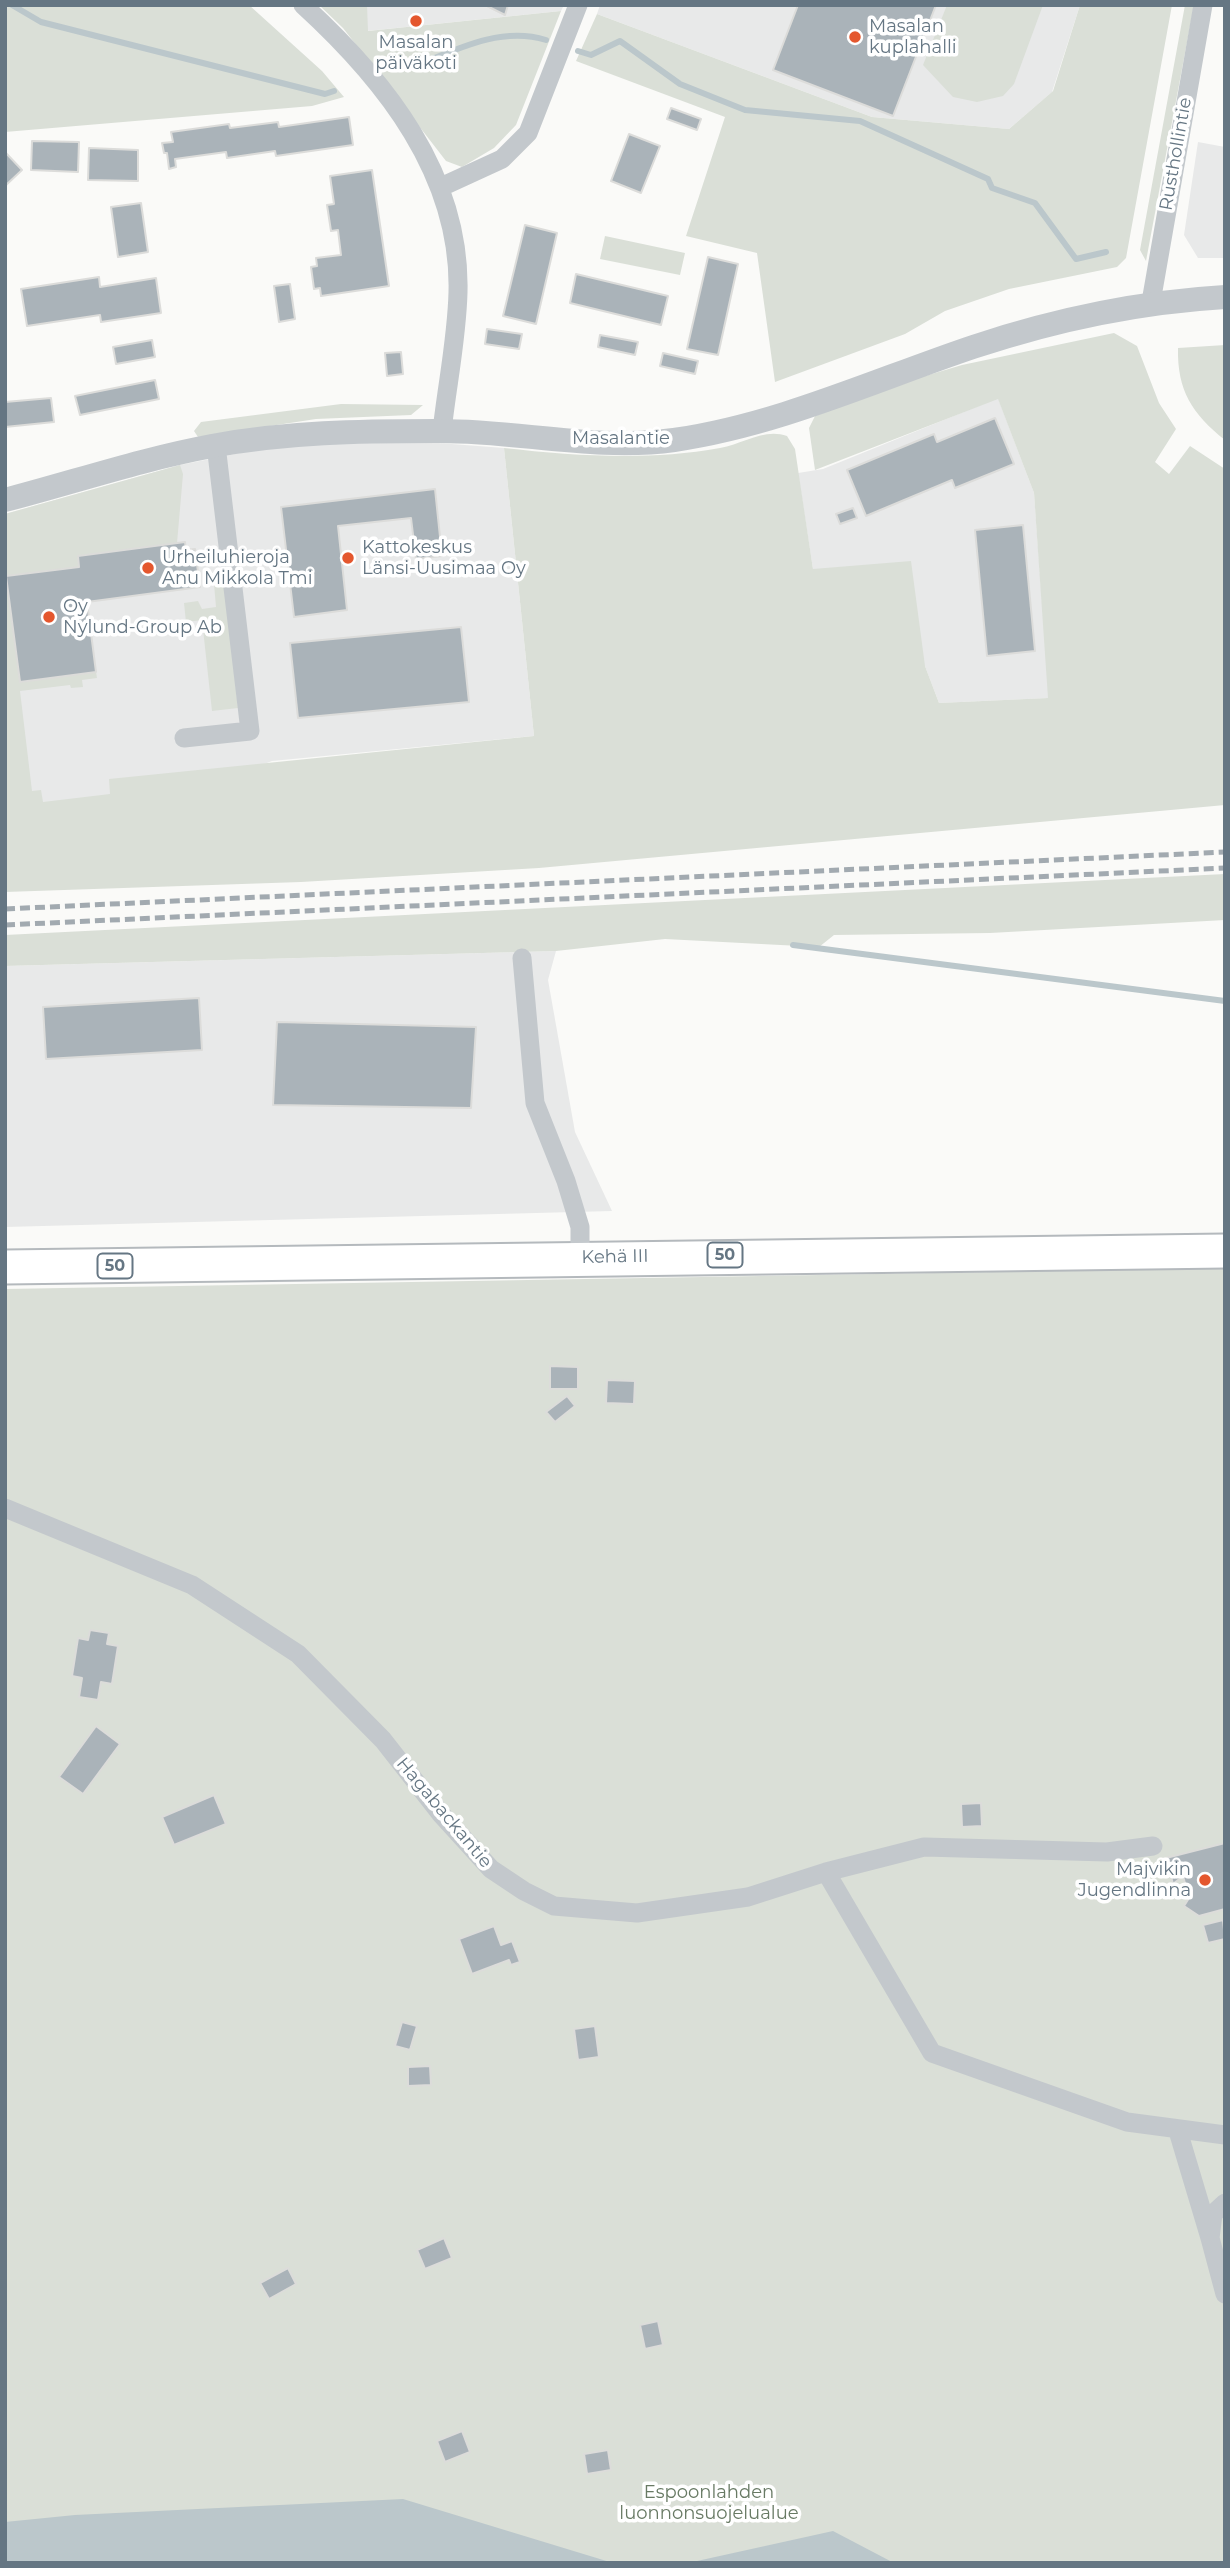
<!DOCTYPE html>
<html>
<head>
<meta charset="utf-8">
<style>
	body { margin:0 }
	#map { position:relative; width:1230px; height:2568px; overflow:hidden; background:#fafaf8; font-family:Montserrat,sans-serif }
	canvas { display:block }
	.frame { position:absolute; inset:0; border:7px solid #657683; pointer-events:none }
</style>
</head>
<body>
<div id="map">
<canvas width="1230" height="2568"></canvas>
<div class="frame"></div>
</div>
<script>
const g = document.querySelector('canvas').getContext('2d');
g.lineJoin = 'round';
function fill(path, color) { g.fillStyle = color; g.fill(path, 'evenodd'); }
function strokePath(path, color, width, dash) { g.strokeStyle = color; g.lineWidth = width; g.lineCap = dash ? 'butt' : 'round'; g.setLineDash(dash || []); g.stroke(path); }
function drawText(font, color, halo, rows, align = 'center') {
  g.font = font + ' Montserrat,sans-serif'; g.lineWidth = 7; g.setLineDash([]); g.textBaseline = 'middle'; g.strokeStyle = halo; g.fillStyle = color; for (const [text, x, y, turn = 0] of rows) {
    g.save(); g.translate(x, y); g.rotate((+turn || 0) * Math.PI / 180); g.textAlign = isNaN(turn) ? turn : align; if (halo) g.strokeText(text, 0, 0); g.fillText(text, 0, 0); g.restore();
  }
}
const built = new Path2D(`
	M367,5H564L561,11L367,31Z
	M600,5H1080L1052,92L1009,129L872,117L597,14Z
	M1198,142L1225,147V258H1198L1184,235Z
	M998,398L1034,493L1049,698L939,703L925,666L813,569L798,473L823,469Z
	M386,439L504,448L534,736L272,761L20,857L5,514L180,465L275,446Z
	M556,951L548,980L575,1132L612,1211L5,1227V966Z`);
const green = new Path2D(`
	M5,5H249L322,71L344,97L312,106L5,132Z
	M319,5H367L368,31L561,11L516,125L494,148L462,167L446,161L343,28Z
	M947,5H1043L1014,84L1003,96L977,102L953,97L923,65Z
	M1080,5H1172L1126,258L1117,267L1009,289L945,311L905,334L775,382L757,253L686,236L725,117L576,61L597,14L872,117L1009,129L1053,91Z
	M1185,5H1194L1146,261L1140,250Z
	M605,236L685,253L680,275L600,259Z
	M1114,333L1137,346L1159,403L1176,429L1155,462L1169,474L1190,446L1225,469V805L539,868L301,882L5,892V514L180,465L183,474L177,543L78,556L79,567L6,576L20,681L96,672L97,678L82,680L83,687L71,688L70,685L20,691L32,791L41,790L43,802L110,794L109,779L534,736L504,448C576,456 648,461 720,448C743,444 764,428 787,436L795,449L813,569L911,561L925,666L939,703L1048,698L1034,493L998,399L815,470L809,428L815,416L915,379L962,365Z
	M1225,345V440C1192,414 1177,390 1178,348Z
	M341,404L423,405L411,415L316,419L198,437L194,431L201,422Z
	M213,572L220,575L225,587L238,708L212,711L202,620L186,622L184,603L198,601L202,609L216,607Z
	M1225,874V920L990,933L834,935L819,947L665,939L556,951L5,966V935Z
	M1225,1268V2563H5V1289Z`);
const water = new Path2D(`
	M403,2499L613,2563H5V2522L75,2515Z
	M833,2531L894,2563H688Z`);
const stream = new Path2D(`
	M12,5L41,22L325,94L334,91
	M578,51L591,55L620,41L680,84L745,110L860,121L988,179L992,188L1035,203L1076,259L1106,252
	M413,67C455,50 500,26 546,40
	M793,945L1225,1001`);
const building = new Path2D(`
	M485,5H508L505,15Z
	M798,5H936L893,116L773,70Z
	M671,108L701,119L697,130L667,119Z
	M349,117L353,145L276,156L275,151L227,158L226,152L175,159L176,167L169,169L167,153H164L162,143L173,142L171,132L229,124L230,128L278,122L279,127Z
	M629,134L660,146L641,193L611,181Z
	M32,141L79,142L78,172L31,170Z
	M89,148L138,150V181L88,180Z
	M5,152L22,170L5,186Z
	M372,170L389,286L321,296L320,288L314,289L311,267L317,266L316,258L341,255L338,230L331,231L327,205L334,204L330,176Z
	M141,203L148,252L118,257L111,207Z
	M525,225L557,233L536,324L503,316Z
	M708,257L738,264L718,355L687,349Z
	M576,274L668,296L661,325L570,303Z
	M99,277L100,287L156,278L161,313L101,322L100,315L27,326L21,289Z
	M290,284L295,319L279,322L274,286Z
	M487,329L522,334L519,349L485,344Z
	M600,335L638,342L635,355L598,347Z
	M152,340L155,357L116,364L113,347Z
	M401,352L403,374L387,376L385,353Z
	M663,353L698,361L695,374L660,366Z
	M155,380L159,399L80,415L75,396Z
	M51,398L54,422L5,427V402Z
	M995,418L1014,464L955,488L952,480L866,516L847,470L934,434L937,442Z
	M435,489L442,556L416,559L411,518L338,526L347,610L294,617L281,507Z
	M853,508L857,518L840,524L836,514Z
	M1023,525L1035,651L987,656L975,530Z
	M185,542L186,550L195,549L200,587L87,602L96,672L20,682L6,576L79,567L78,556Z
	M461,627L469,702L298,718L290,643Z
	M199,998L202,1050L46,1059L43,1007Z
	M277,1022L476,1027L471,1108L273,1105Z
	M550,1366L578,1367V1389H550Z
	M607,1380L635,1381L634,1404L606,1403Z
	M567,1396L575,1406L555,1422L546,1412Z
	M90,1630L109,1633L107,1644L118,1646L112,1684L101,1682L98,1700L79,1697L82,1678L72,1676L78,1638L88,1640Z
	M96,1726L120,1744L83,1794L59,1777Z
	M214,1795L226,1824L174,1845L162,1817Z
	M981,1803L982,1826L962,1827L961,1804Z
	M1225,1843V1909L1199,1916L1184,1906L1189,1898L1183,1876L1173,1884L1166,1858Z
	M1223,1920L1225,1939L1208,1943L1203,1925Z
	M494,1926L501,1945L512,1941L520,1962L511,1965L509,1960L472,1974L459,1939Z
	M402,2022L417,2026L410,2050L395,2046Z
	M595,2026L599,2057L578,2060L574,2029Z
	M430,2066L431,2085L408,2086V2067Z
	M444,2238L452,2258L425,2269L417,2250Z
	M288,2268L296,2284L269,2299L260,2283Z
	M658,2321L663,2345L645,2349L640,2325Z
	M462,2431L470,2452L445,2462L437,2441Z
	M608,2450L611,2470L587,2474L584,2454Z`);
const minor = new Path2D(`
	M303,5C385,80 461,175 458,292C457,338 447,385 442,431
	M441,187L502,159L528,133L578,5
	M1151,302L1203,5
	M184,738L250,731L216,445
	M522,958L535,1103L566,1181L580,1227V1258
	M5,1508L192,1585L298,1654L383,1740L440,1813L491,1869L524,1891L554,1906L637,1913L748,1897L826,1872L924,1847L1107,1852L1153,1846
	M826,1872L932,2053L1127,2122L1225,2135
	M1178,2131L1210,2238
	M1225,2203L1213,2214L1210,2238L1225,2294`);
const tertiary = new Path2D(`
	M5,500C74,482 142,459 212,446C286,432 361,431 436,431C515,430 596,451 674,440C778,425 875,380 973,347C1054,320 1140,302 1225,297`);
const trunk = new Path2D(`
	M5,1267L1225,1251`);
const rail = new Path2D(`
	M5,909L1225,852
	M5,925L1225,868`);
const markers = [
	[416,21,7,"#e4572e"],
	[855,37,7,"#e4572e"],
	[348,558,7,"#e4572e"],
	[148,568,7,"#e4572e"],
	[49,617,7,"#e4572e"],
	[1205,1880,7,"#e4572e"]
];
const shields = [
	[725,1255,35],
	[115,1266,35]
];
const shieldNames = [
	["50",725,1255],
	["50",115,1266]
];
const poiNames = [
	["Masalan",869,27],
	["kuplahalli",869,48],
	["Masalan",416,43,"center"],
	["päiväkoti",416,64,"center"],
	["Kattokeskus",362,548],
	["Länsi-Uusimaa Oy",362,569],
	["Urheiluhieroja",162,558],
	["Anu Mikkola Tmi",162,579],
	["Oy",63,607],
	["Nylund-Group Ab",63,628],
	["Majvikin",1191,1870,"right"],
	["Jugendlinna",1191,1891,"right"]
];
const streetNames = [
	["Rusthollintie",1176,154,-80],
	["Masalantie",621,439],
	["Kehä III",615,1257,-1],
	["Hagabackantie",444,1813,50]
];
const parkNames = [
	["Espoonlahden",709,2493],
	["luonnonsuojelualue",709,2514]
];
fill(built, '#e8e9e9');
fill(green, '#dadfd7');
fill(water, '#bbc7cb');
strokePath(stream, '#bbc7cb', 6);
fill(building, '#aab3b9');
strokePath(building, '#dcdcda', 2);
strokePath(trunk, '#b4b9bd', 37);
strokePath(minor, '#c3c8cc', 19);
strokePath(tertiary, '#c3c8cc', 24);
strokePath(trunk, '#fff', 33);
strokePath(rail, '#a2aab0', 5, [10, 5]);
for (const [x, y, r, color] of markers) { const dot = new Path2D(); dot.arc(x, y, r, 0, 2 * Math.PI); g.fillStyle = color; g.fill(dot); strokePath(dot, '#fff', 2.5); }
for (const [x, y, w] of shields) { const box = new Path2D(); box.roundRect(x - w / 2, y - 12.5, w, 25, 5); g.fillStyle = '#fff'; g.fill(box); strokePath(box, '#657683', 2); }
drawText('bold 16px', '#657683', null, shieldNames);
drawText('18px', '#657683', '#fff', poiNames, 'left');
drawText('18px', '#657683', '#fff', streetNames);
drawText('18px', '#687a64', '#fff', parkNames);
</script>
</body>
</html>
